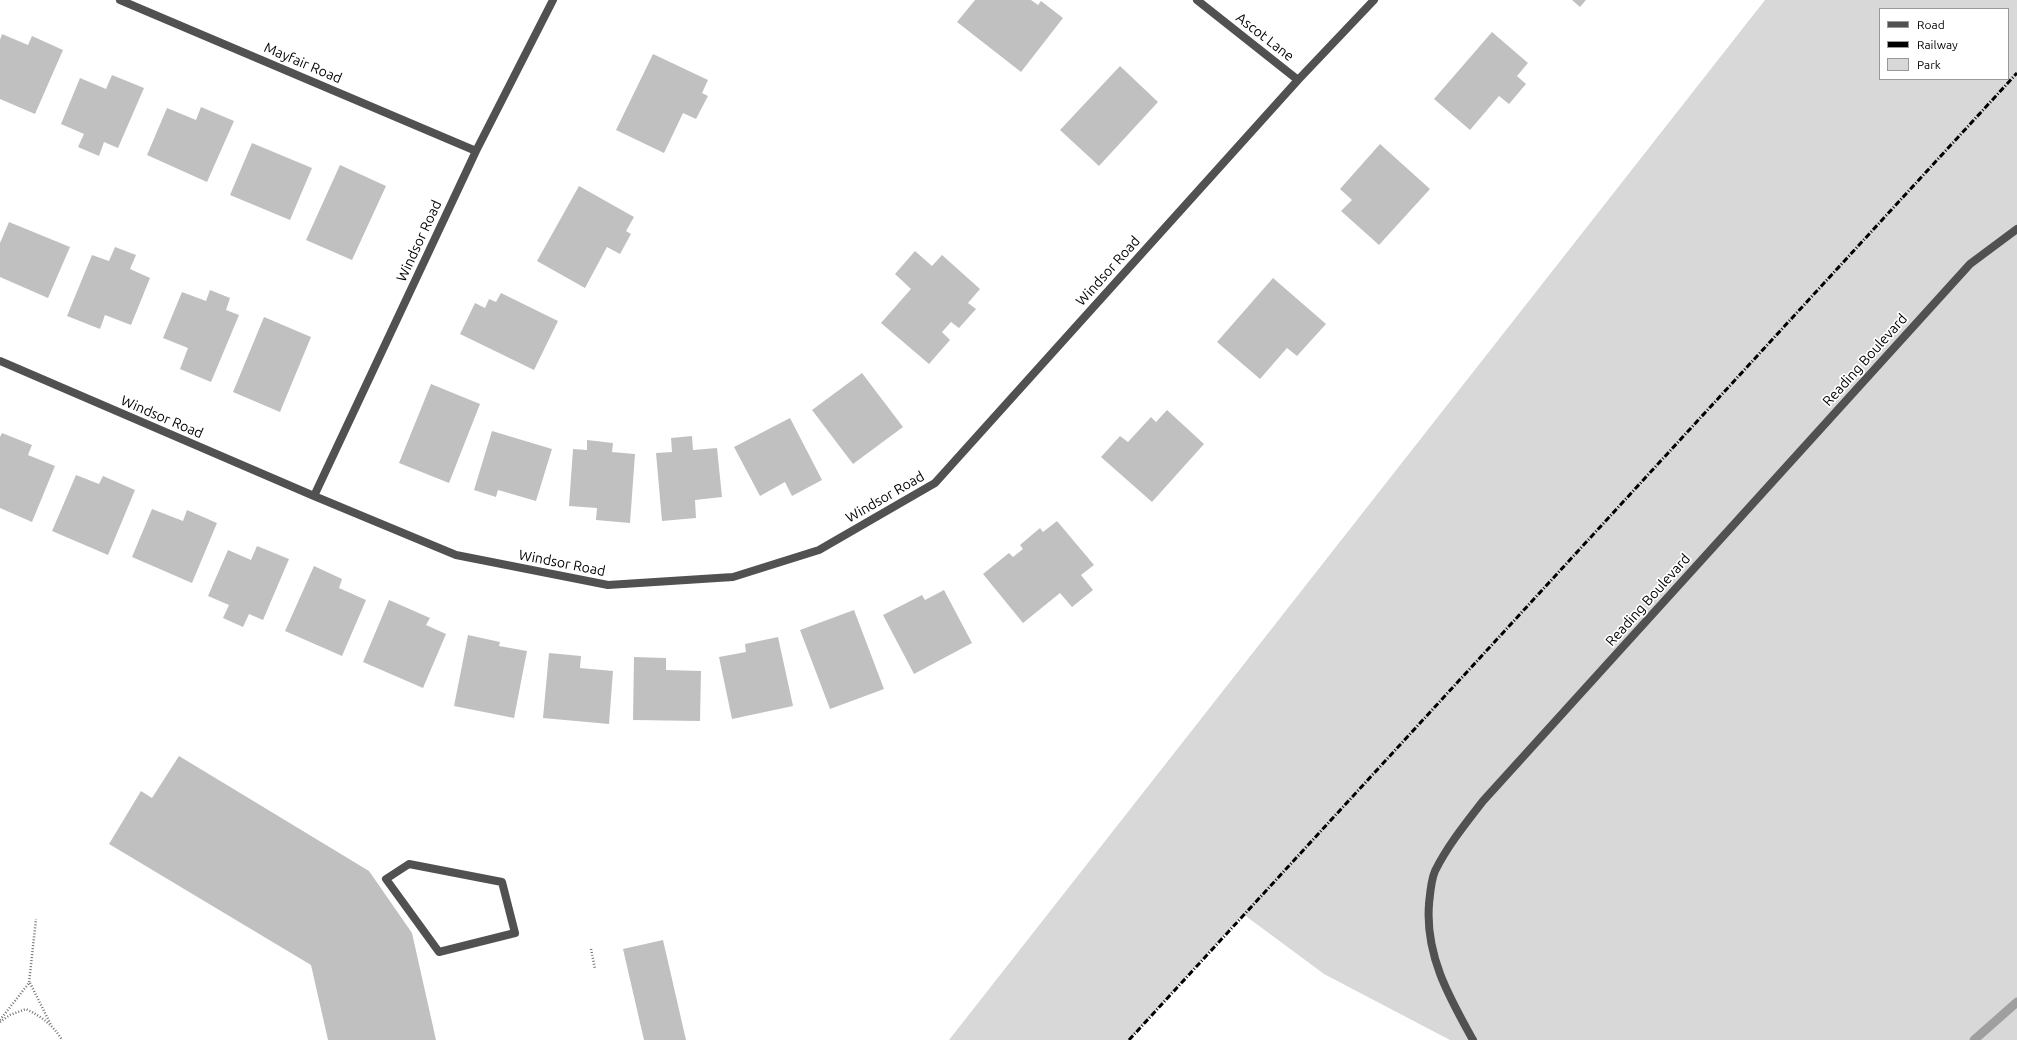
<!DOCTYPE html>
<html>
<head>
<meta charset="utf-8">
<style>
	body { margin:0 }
	#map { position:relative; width:2017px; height:1040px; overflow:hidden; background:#fff; font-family:Ubuntu,sans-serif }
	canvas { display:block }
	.legend { position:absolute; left:1879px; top:8px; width:130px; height:72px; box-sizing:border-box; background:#fff; border:1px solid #999; margin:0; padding:5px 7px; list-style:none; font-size:12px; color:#000 }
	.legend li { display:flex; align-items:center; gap:8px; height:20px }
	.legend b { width:20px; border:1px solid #999 }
</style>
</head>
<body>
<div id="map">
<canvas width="2017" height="1040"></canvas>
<ul class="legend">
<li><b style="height:5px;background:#515151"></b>Road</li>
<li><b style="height:5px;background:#000"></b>Railway</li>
<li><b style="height:11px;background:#d8d8d8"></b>Park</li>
</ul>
</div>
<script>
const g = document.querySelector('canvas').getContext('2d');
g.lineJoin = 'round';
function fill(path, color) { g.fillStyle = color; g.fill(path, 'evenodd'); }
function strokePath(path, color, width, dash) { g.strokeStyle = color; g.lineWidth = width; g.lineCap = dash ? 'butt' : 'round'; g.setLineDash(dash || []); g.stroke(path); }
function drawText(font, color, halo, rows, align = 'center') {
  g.font = font + ' Ubuntu,sans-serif'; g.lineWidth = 3.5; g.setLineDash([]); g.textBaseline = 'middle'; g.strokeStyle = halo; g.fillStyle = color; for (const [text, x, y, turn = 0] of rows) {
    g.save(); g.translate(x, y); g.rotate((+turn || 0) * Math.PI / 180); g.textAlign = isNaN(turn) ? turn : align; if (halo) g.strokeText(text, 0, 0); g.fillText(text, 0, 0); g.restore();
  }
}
const green = new Path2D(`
	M1765,0H2017V1040H1450L1324,974L1243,914L1129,1040H949ZM1880,9H2008V79H1880Z`);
const stream = new Path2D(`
	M1974,1040L2017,1002`);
const building = new Path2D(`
	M975,0H1031L1038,5L1041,1L1063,18L1021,72L957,22Z
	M1572,0H1586L1580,7Z
	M1492,32L1528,63L1517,76L1526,84L1509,104L1499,96L1470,130L1434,99Z
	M2,34L28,45L32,36L63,50L35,114L0,99V40Z
	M653,54L708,80L702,93L708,96L696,119L683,113L664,153L616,130Z
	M1120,66L1158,102L1099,166L1060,130Z
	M112,75L144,88L118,148L104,142L99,156L78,147L84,134L61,124L80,78L106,89Z
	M201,107L234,121L207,182L147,155L167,108L196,120Z
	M252,143L312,168L290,220L230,195Z
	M1380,144L1430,189L1379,245L1341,211L1352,200L1340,189Z
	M340,165L386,186L352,260L306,240Z
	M579,186L634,217L626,231L631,234L620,254L607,247L585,288L537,261Z
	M9,222L70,247L48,298L0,277V243Z
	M115,247L136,255L130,269L150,278L131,325L105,315L100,329L67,316L92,255L109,261Z
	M915,251L932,266L942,255L980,289L968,303L976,309L959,328L951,322L942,332L950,340L929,364L881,323L911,289L895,274Z
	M1273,278L1326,324L1297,356L1287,348L1260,379L1217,342Z
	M210,290L230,298L226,310L239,315L211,382L180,369L188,348L163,338L182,292L206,301Z
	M501,293L558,321L534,370L460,334L475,303L485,308L489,299L496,302Z
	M264,317L311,337L280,412L233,392Z
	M862,373L903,427L853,464L812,410Z
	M431,384L480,404L449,483L399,463Z
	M1167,410L1204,444L1152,502L1101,457L1120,436L1128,442L1151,417L1156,422Z
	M790,418L822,480L792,496L785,482L760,496L734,447Z
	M492,431L552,449L536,501L498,490L496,497L474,490Z
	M2,433L32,445L28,455L55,466L32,522L0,508V437Z
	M692,436L693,450L717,448L722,497L695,500L696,518L662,521L656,453L672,452L671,438Z
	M587,440L613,443L612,452L635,454L630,523L596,520L597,508L569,506L573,449L587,450Z
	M76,475L99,484L103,476L135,490L108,555L52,531Z
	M152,509L183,521L187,510L217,523L192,583L132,557Z
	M1057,521L1094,565L1081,575L1093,590L1072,607L1060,593L1023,623L983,574L1009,553L1013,557L1023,549L1020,545L1040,528L1043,532Z
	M257,546L289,559L263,620L249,614L243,627L223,618L229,605L208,596L228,550L251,560Z
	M314,566L342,579L339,588L366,600L342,656L285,631Z
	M944,590L972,643L914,674L883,615L922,595L925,600Z
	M389,600L430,618L426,625L446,634L423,688L363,662Z
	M854,610L884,689L830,709L800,630Z
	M468,635L500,642L499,646L527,651L514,718L454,706Z
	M778,637L793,706L732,719L719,657L746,652L745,644Z
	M549,653L581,656L580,668L613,671L609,724L543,718Z
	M634,657L666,658V670L701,671L700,721L633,720Z
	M179,756L369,871L412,933L436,1040H328L311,965L109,844L141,791L152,798Z
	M663,940L686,1040H644L623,949Z`);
const path = new Path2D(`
	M591,949L595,969
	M30,983L51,1025
	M0,1020L29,983L36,919
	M0,1022L10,1015L26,1009C42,1017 53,1025 62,1040`);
const lane = new Path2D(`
	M1473,1040C1449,997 1425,955 1429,904C1430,894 1431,880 1435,871C1448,845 1466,823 1483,801L1970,264L2017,229`);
const street = new Path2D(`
	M120,0L476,151
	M1197,0L1298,80
	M0,361L314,496L456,555L608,585L733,577L819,550L935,483L1298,80L1374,0
	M314,496L476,151L553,0
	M409,864L502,882L515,933L439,952L386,879Z`);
const rail = new Path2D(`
	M1129,1040L2017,73`);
const streetNames = [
	["Ascot Lane",1265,37,38],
	["Mayfair Road",303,63,23],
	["Windsor Road",419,241,-65],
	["Windsor Road",1108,271,-48],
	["Reading Boulevard",1865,360,-48],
	["Windsor Road",162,417,23],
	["Windsor Road",885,497,-30],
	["Windsor Road",562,563,11],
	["Reading Boulevard",1648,600,-48]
];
fill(green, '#d8d8d8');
strokePath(stream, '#9f9f9f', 9);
fill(building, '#c0c0c0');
strokePath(path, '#737373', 2.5, [1, 2]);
strokePath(lane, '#515151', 8);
strokePath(street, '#515151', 8);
strokePath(rail, '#000', 3, [6, 2, 1, 2]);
drawText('14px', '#000', '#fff', streetNames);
</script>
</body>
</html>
